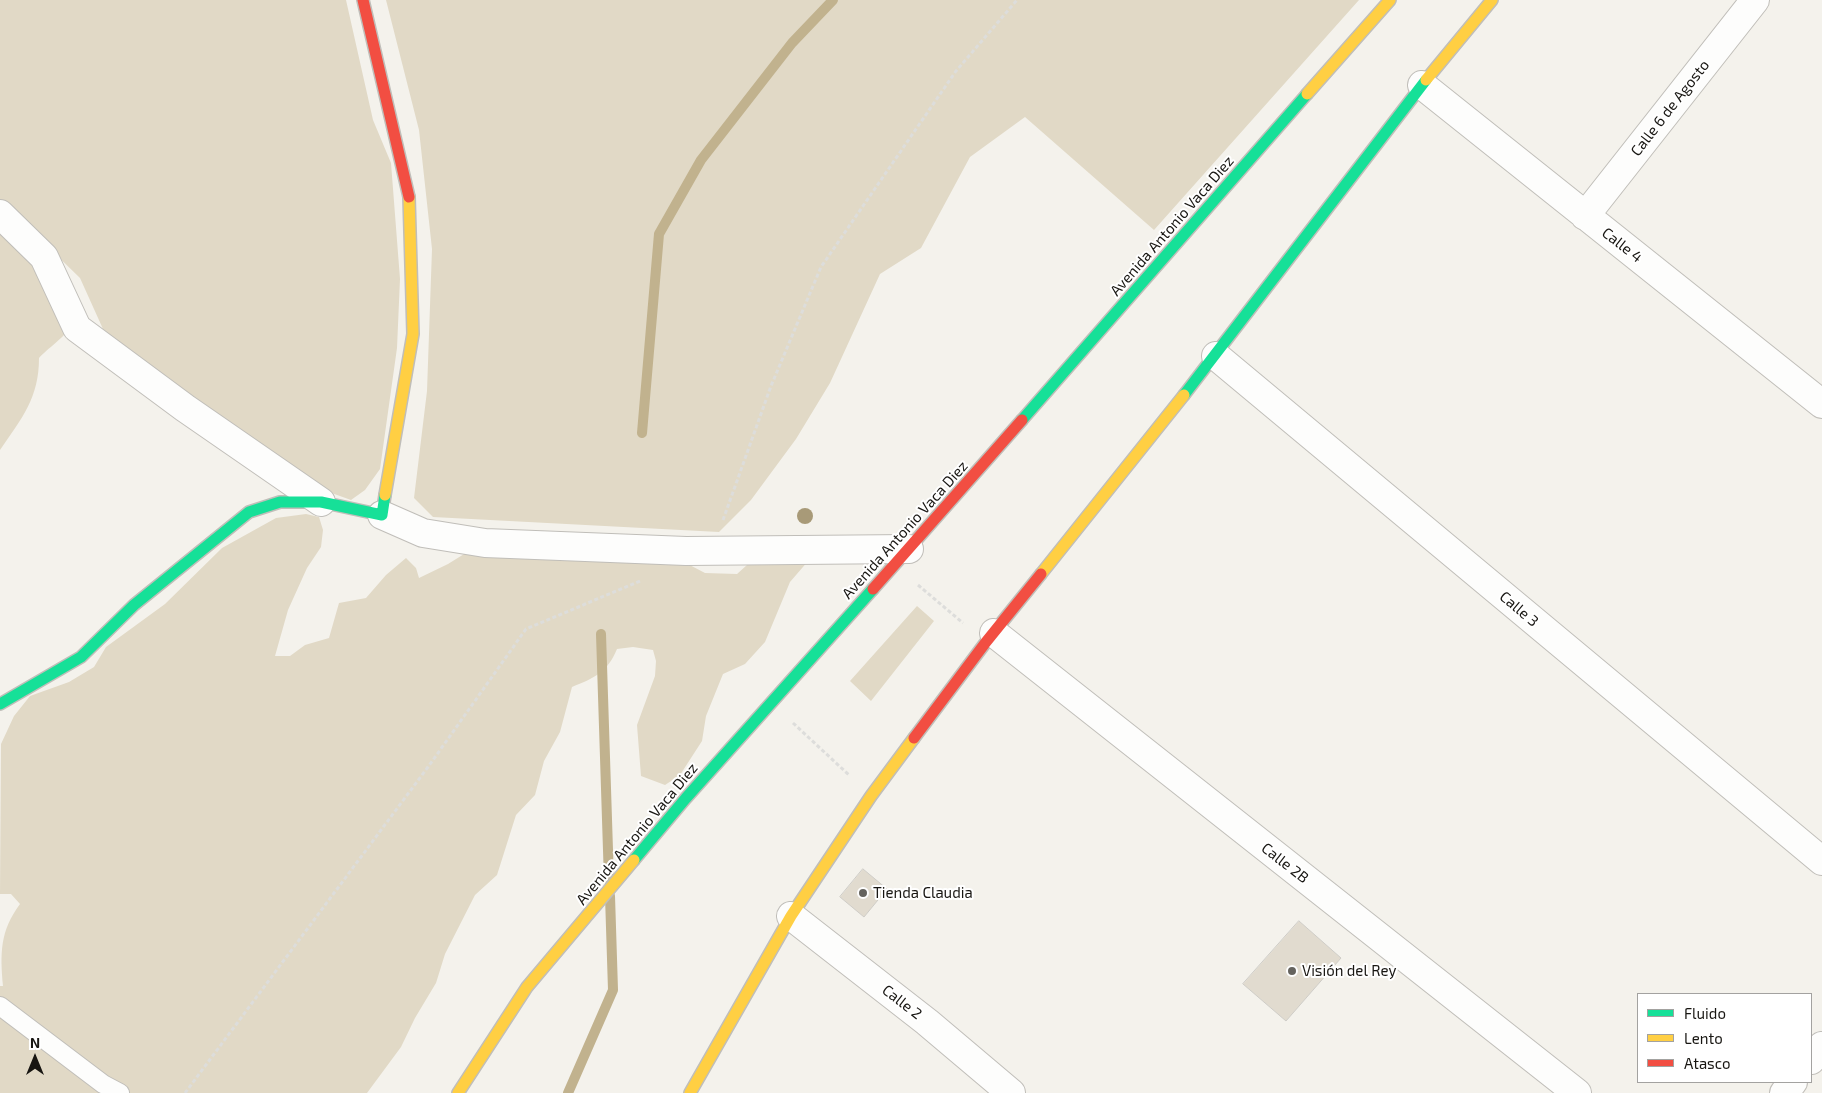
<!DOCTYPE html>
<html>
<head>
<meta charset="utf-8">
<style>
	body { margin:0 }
	#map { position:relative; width:1822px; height:1093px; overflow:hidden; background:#f4f2ec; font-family:"Exo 2",sans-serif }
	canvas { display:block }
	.legend { position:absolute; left:1637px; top:993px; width:175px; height:90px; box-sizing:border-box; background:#fff; border:1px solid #a3a2a0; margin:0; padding:6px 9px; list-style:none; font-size:15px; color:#181612 }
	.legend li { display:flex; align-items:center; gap:10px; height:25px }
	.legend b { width:25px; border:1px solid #a3a2a0 }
	.north { position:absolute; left:10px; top:1033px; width:50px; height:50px; -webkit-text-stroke:4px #fff; paint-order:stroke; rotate:0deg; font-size:14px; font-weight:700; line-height:20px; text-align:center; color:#181612 }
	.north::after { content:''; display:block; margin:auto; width:18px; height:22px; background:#181612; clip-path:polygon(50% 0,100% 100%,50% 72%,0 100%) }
</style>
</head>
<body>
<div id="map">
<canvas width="1822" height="1093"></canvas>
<ul class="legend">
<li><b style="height:6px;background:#16e098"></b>Fluido</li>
<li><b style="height:6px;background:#ffcf43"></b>Lento</li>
<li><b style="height:6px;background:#f24e42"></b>Atasco</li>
</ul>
<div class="north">N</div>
</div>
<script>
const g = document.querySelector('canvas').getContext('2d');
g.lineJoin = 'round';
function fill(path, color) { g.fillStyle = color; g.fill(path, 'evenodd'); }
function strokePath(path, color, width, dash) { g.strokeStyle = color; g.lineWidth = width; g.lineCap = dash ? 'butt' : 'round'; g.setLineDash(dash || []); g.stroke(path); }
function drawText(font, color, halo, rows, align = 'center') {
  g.font = font + ' "Exo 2",sans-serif'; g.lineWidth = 4; g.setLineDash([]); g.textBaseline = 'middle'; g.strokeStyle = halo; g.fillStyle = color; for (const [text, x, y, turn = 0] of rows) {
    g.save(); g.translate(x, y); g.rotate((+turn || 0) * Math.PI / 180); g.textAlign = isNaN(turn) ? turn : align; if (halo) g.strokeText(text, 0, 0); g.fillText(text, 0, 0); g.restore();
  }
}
const green = new Path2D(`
	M0,0H346L373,120L391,163L400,279L397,348L380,469L365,490L351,500L326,491L140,360L103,329L80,278L0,200Z
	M386,0H1359L1154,230L1025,117L970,157L921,248L880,274L830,383L796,439L751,500L719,532L433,517L414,498L427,391L432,249L419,130Z
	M0,224L37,260L69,328C65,337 47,349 39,358C39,398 22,418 0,450Z
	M306,514L319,517L323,530L321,547L307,568L288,610L275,656H290L305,645L329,638L339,603L366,598L386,575L406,558L416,568L419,578L448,564L469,551L682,561L705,573L737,574L757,556L809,560L790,582L765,642L745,664L723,674L706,716L702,741L680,775L665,785L641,776L637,725L655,676L656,661L653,650L633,647L617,649C607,673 594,678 572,687L560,732L544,761L535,795L516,815L497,875L475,895L445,954L436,983L415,1018L401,1047L367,1093H0V986H3C0,953 0,931 20,904L11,894H0L1,744L14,716L30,696L69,682L94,667L106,647L165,604L222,548L276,518Z
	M917,606L934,621L871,701L850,681Z`);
const stream = new Path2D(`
	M642,433L659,234L701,160L792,43L833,0
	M601,634L609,881
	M568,1093L613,990L610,896`);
const building = new Path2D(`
	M863,869L887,889L864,917L840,897Z
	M1299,921L1341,958L1286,1021L1243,984Z`);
const path = new Path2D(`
	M723,520L771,386L821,267L956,71L1017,0
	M918,585L963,623
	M793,723L849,775
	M185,1093L428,767L526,629L640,581`);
const lane = new Path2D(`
	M0,1006L103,1084L120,1093`);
const street = new Path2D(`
	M1422,85L1822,404
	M0,214L44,257L77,328L185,408L321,502
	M1585,216L1755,0
	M1216,356L1822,861
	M382,515L423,533L485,543L686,551L909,549
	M994,633L1577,1093
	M791,916L927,1022L1011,1093
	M1811,1060L1822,1046
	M1784,1093L1793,1082`);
const fast = new Path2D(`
	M1184,395L1426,80
	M1022,420L1307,94
	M0,704L81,657L134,605L249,512L280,502H321L382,515L385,495
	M634,860L686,798L873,589`);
const slow = new Path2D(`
	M1426,80L1492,0
	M1307,94L1390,0
	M385,495L413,334L409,197
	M1041,574L1184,395
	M458,1093L527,987L634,860
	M690,1093L791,916L871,796L914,738`);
const jam = new Path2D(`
	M363,0L409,197
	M873,589L1022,420
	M914,738L986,642L1041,574`);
const trees = [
	[805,516]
];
const markers = [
	[863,893,5,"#65635e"],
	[1292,971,5,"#65635e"]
];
const streetNames = [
	["Calle 6 de Agosto",1670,108,-52],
	["Avenida Antonio Vaca Diez",1172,226,-49],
	["Calle 4",1622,245,38],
	["Avenida Antonio Vaca Diez",905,530,-48],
	["Calle 3",1519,609,40],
	["Avenida Antonio Vaca Diez",637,834,-50],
	["Calle 2B",1285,863,38],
	["Calle 2",902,1002,38]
];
const poiNames = [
	["Tienda Claudia",873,893],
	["Visión del Rey",1302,971]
];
fill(green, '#e1d9c6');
strokePath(stream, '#c1b28e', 10);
fill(building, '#e1dbcf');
strokePath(building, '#ceccc7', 1);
strokePath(lane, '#c0beb9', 20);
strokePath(street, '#c0beb9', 30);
strokePath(fast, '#c0beb9', 14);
strokePath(slow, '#c0beb9', 14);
strokePath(jam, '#c0beb9', 14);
strokePath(path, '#dddddb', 3, [4, 2.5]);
strokePath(lane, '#fdfdfc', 18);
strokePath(street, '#fdfdfc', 28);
strokePath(fast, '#16e098', 11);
strokePath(slow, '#ffcf43', 11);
strokePath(jam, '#f24e42', 11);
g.fillStyle = '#a89a78';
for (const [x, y] of trees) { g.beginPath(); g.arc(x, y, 8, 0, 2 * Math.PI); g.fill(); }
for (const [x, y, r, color] of markers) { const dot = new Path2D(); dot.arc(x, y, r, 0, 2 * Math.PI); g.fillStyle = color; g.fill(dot); strokePath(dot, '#fff', 2); }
drawText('15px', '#181612', '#fff', streetNames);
drawText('15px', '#181612', '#fff', poiNames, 'left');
</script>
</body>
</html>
